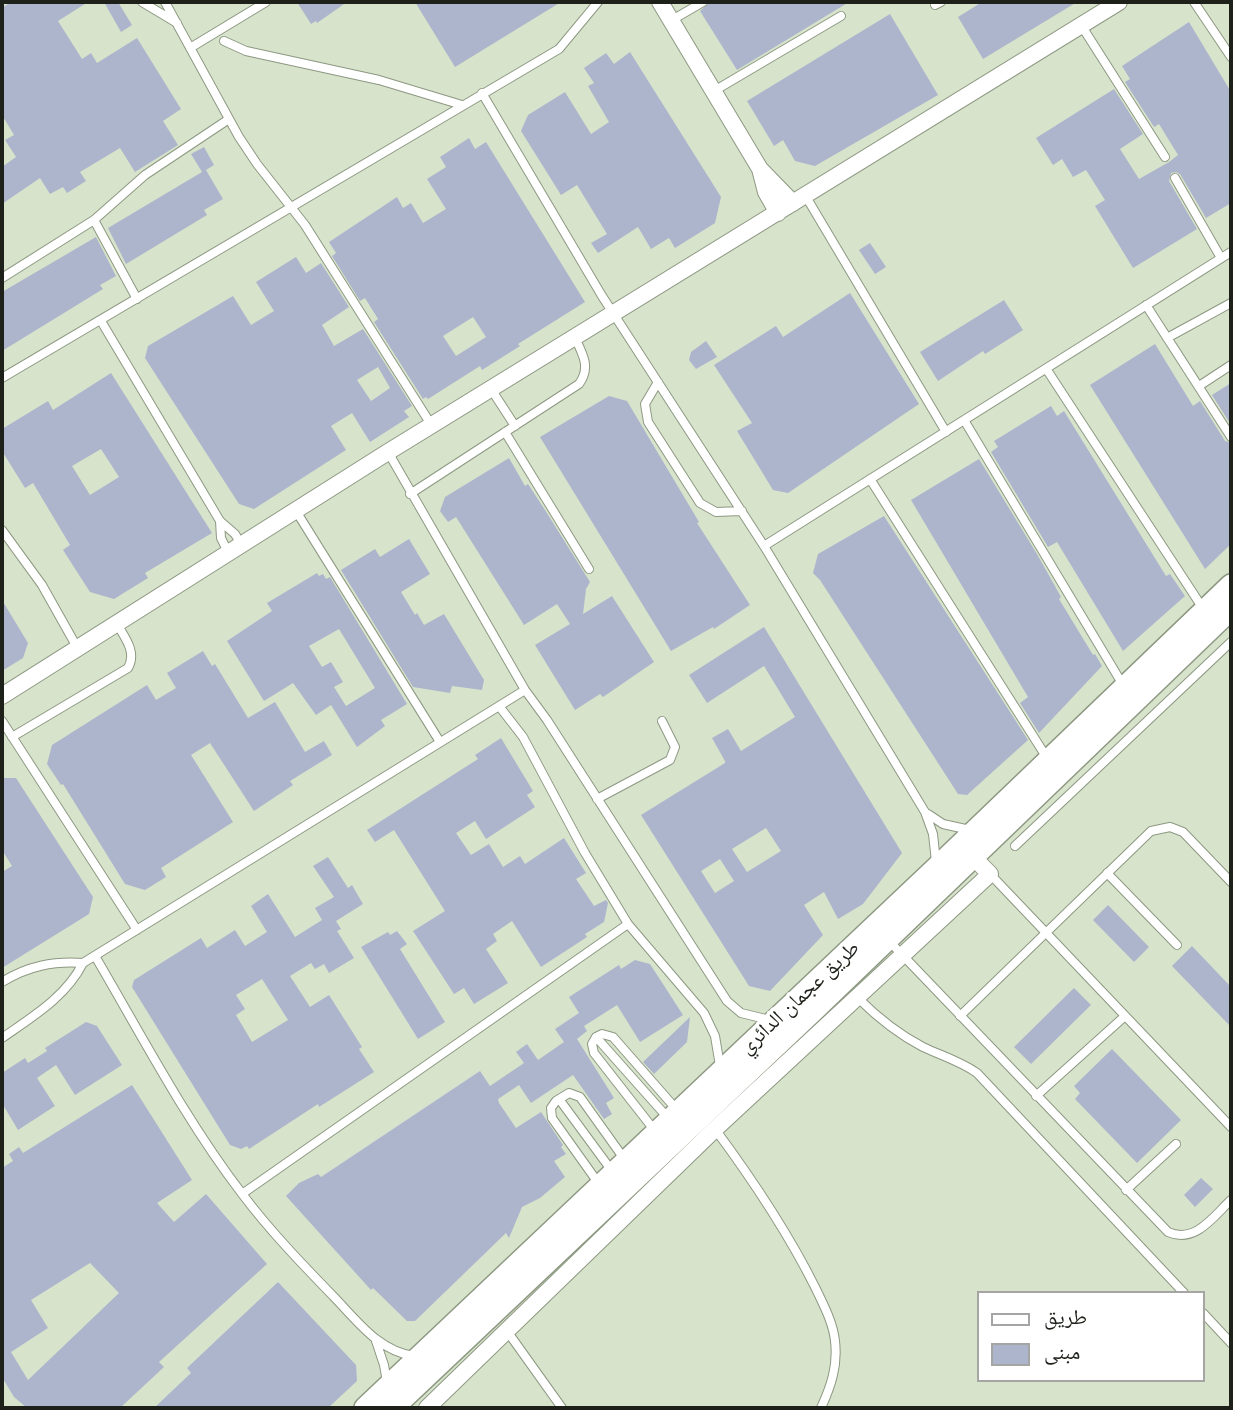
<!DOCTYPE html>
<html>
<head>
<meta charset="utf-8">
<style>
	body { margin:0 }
	#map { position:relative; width:1233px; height:1410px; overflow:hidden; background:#d7e3cb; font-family:Ubuntu,"Noto Naskh Arabic",sans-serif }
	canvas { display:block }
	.frame { position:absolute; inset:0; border:4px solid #1d2119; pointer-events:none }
	.legend { position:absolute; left:977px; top:1291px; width:228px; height:91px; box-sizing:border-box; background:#fff; border:2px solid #a5a6a3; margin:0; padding:9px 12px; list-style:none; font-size:21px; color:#1d2119 }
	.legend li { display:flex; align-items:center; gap:14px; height:35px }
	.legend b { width:35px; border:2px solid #a5a6a3 }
</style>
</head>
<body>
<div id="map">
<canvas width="1233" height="1410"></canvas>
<div class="frame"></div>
<ul class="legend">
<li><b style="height:9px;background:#fff"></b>طريق</li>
<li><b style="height:19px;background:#adb5cd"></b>مبنى</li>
</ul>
</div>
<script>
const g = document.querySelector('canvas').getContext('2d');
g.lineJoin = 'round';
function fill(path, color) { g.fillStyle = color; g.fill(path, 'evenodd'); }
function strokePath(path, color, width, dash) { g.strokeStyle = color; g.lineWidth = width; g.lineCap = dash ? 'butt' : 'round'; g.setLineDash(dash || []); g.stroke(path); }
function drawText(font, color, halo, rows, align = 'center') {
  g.font = font + ' Ubuntu,"Noto Naskh Arabic",sans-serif'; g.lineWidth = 7; g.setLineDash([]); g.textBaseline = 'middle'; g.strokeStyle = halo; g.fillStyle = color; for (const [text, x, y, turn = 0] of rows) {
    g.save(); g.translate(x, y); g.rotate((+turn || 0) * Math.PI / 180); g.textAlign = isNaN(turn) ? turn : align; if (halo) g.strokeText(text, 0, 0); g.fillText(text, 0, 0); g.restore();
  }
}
const building = new Path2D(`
	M11,2H88L58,21L82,59L91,53L97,63L137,38L181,109L163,121L178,145L135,172L120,148L80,172L86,181L67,193L63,187L50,194L40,178L2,204V167L16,157L5,140L14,135L2,115V8Z
	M104,2H118L132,25L121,32Z
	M297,2H347L317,23L316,21L311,24Z
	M415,2H561L455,67Z
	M710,2H849L737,70L700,11Z
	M982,2H1077L983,59L958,17Z
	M890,14L938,95L815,166L795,161L783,140L774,146L747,101Z
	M1189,22L1231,92V203L1206,218L1180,174L1176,172L1171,173L1169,181L1197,229L1133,268L1095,206L1105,200L1086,170L1073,177L1062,159L1053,165L1036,138L1114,89L1143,134L1120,149L1139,179L1169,162L1178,155L1159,124L1154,127L1125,82L1130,79L1122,66Z
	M630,52L721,197L715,223L675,248L669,238L651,249L638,227L598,253L591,243L607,234L577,185L561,195L521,131L528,115L565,92L591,134L609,122L588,86L594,83L584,68L606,53L614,64Z
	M469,138L475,149L486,142L585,302L518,344L520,346L482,370L480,366L428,399L426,397L423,399L374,322L378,319L365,298L360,301L332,256L336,253L329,242L397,197L403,208L411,203L423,223L446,209L427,179L446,167L440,157ZM473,317L486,337L456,356L443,336Z
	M204,147L214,165L206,170L223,199L204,210L207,215L126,264L108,228L202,172L191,154Z
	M96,237L116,276L100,285L103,289L2,351V292Z
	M870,243L886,267L875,274L859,250Z
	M296,257L306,273L321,263L349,307L322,325L334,346L363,329L412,406L404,411L409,417L370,442L352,413L331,426L346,450L254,509L239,504L145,358L148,346L233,296L251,325L274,311L256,282ZM378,367L390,388L371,401L357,380Z
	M850,293L919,404L788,493L773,490L737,431L752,423L714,365L776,326L783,337Z
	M1004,300L1023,330L985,354L983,351L938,381L920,352Z
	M706,341L717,357L696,369L689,360L691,352Z
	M1155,344L1193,406L1200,401L1225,441L1231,443V544L1205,569L1090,385Z
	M111,373L212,533L145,573L148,578L114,599L90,592L63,550L70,545L33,483L25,488L2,451V429L48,401L53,410ZM101,449L119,477L90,495L72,466Z
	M1231,383V425L1212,395Z
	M609,396L627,401L699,522L697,523L750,605L714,629L713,627L671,651L540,437Z
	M1051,406L1057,416L1064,411L1166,576L1170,574L1185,596L1123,651L1057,542L1048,547L991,452L998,447L994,441Z
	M509,458L525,486L528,484L545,510L590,582L586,589L583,614L612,596L654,662L603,697L600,694L575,710L535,645L570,624L557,604L524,625L456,517L448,522L440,511L445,497Z
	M979,459L1037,554L1061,597L1059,599L1093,655L1095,654L1102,666L1039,733L1020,703L1028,697L911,500Z
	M884,516L1028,740L967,795L958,794L820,580L813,573L818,554Z
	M409,539L430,574L401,592L415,615L417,613L424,625L444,614L484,680L482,690L452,686L450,693L413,687L341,570L375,549L380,557Z
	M317,573L319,576L323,574L326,579L330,577L407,704L381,720L385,726L357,747L331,705L316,715L293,683L264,701L227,641L272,611L267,603ZM339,629L375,688L346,706L334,687L343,682L331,662L322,667L309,646Z
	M2,600L28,643L23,658L2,671Z
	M764,627L902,853L863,904L838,919L824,892L804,905L823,935L770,991L749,986L641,815L725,763V761L712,738L728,729L741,751L795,717L764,666L707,703L689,675ZM766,828L781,851L747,872L732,849ZM720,859L734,881L715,893L701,871Z
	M203,651L212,666L215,664L248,718L275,702L305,752L324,741L332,755L290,781L293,785L254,811L210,743L191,755L233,822L161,868L166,877L145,890L125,884L63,784L61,785L47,764L52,745L147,685L156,700L176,688L167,673Z
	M501,738L533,791L527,795L535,807L486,839L475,821L456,833L471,855L489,844L503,867L520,856L525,864L564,838L586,873L576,879L594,906L606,900L608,903L604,922L585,934L587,937L541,967L512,921L493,934L497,941L486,949L508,983L474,1004L464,988L454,994L413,931L445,911L394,830L375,842L367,830L478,759L475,755Z
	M2,778H16L93,897L89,914L2,968V872L12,866L2,850Z
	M328,857L348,888L352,885L363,904L336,921L341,929L337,931L354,958L329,973L324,964L315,969L311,963L290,976L310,1007L329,995L362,1047L359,1049L374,1072L319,1107L318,1104L249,1149L247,1146L241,1149L230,1145L132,987L134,980L201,938L207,948L235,930L245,946L267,932L251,906L268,894L295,937L322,920L315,908L334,897L313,866ZM262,979L288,1020L252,1042L236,1015L245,1009L236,995Z
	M1108,905L1149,947L1134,962L1093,920Z
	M397,931L407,944L400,949L445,1022L418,1039L361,947L388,932L390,935Z
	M1192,946L1231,987V1027L1172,966Z
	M635,960L650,964L683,1015L640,1042L617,1005L584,1026L587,1031L577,1039L614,1098L606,1103L612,1114L604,1119L573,1075L531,1103L519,1085L498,1099L499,1103L516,1128L541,1112L563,1145L561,1147L566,1154L554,1161L565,1177L540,1198L522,1207L509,1238L506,1233L415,1321H407L373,1288L371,1290L286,1196L299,1183L318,1174L321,1177L480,1071L490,1086L524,1063L516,1052L527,1044L538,1060L564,1042L555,1029L579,1013L569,997L619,965L621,969Z
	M1074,988L1091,1005L1031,1064L1014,1047Z
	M690,1017L687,1042L654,1074L643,1062Z
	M86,1022L97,1026L122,1065L75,1095L56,1065L37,1078L55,1106L18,1130L2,1103V1073L25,1058L28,1063L47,1051L45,1048Z
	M1112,1049L1181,1120L1137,1163L1075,1099L1080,1093L1074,1086Z
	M132,1085L192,1180L157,1203L174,1222L206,1194L267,1264L159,1362L164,1367L120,1408H27L14,1397L2,1377V1168L13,1161L9,1154L19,1147L23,1153ZM90,1263L119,1293L28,1380L11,1352L48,1328L31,1300Z
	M1201,1178L1213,1189L1195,1207L1184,1195Z
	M278,1282L356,1365L357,1381L328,1408H154L191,1373L187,1368Z`);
const service = new Path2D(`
	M142,2L177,23
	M165,2L239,137L257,164L305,225L432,426
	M1194,2L1231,57
	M935,5L941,2
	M672,20L703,2
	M1081,25L1165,157
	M224,41L246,51L379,80L462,105
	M190,48L266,2
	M714,91L841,16
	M482,93L602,296L764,546L925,812L933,834L936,862
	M1175,178L1221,258
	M805,195L946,432
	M94,220L137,299
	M2,278L94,220L145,175L229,119
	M1146,305L1231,437
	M101,321L220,521L235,534L242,546
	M1167,338L1231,303
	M1047,370L1204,610
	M2,378L559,49L598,2
	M658,382L645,404L648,422L700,503L716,512L742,511
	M1199,386L1231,365
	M491,389L515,426
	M964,420L1123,685
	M505,432L589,569
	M388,452L525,690L547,720L727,1001L741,1013L770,1020
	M870,479L1047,758
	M410,494L579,384C591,368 583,354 575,338
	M296,511L440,742
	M220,521L221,538L229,554
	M2,530L42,585L78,649
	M764,546L1231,252
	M499,706L523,737L585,853L628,924L704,1013L715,1036L720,1066
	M2,721L137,930
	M12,737L128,668C137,652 125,638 117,624
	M597,799L670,760L675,747L662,721
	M928,814L943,824L970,830
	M1015,846L1231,642
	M1107,873L1177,945
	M990,874L1231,1127
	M889,941L1168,1232C1195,1244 1213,1217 1231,1200
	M95,956C142,1036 186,1121 243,1195C271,1232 303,1265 335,1298C358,1322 379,1351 414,1356
	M2,982C28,966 53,961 83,963
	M858,998C877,1017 898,1034 923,1047C942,1056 960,1061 977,1073L1184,1293
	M960,1016L1151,831L1170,827L1183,832L1231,882
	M596,1037L668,1118
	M2,1038C32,1017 66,997 83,963L525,690
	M1036,1096L1125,1016
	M559,1099L612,1171
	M715,1129C752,1179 787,1231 815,1287C823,1304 833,1322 835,1341C838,1366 831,1386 821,1408
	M655,1131L594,1053L592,1044L596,1037L602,1034L613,1037L677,1110
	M599,1184L552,1118L551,1108L556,1101L569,1093L580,1097L625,1160
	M1126,1190L1176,1144
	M242,1194L628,924
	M1203,1313L1231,1343
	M507,1331L562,1408
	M376,1341L384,1365L387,1382`);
const minor = new Path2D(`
	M660,2L760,169L766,192L778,213
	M760,169L793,203
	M2,696L388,452L1119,2
	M427,1408L715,1129L990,874L973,857`);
const secondary = new Path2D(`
	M365,1408L935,869L1231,585
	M393,1408L812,1012L1231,609`);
const streetNames = [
	["طريق عجمان الدائري",799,997,-43]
];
fill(building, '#adb5cd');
strokePath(service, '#8d9882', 10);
strokePath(minor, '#8d9882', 18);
strokePath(secondary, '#8d9882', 24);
strokePath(service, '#fff', 8);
strokePath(minor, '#fff', 16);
strokePath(secondary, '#fff', 21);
drawText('21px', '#1d2119', '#fff', streetNames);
</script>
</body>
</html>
